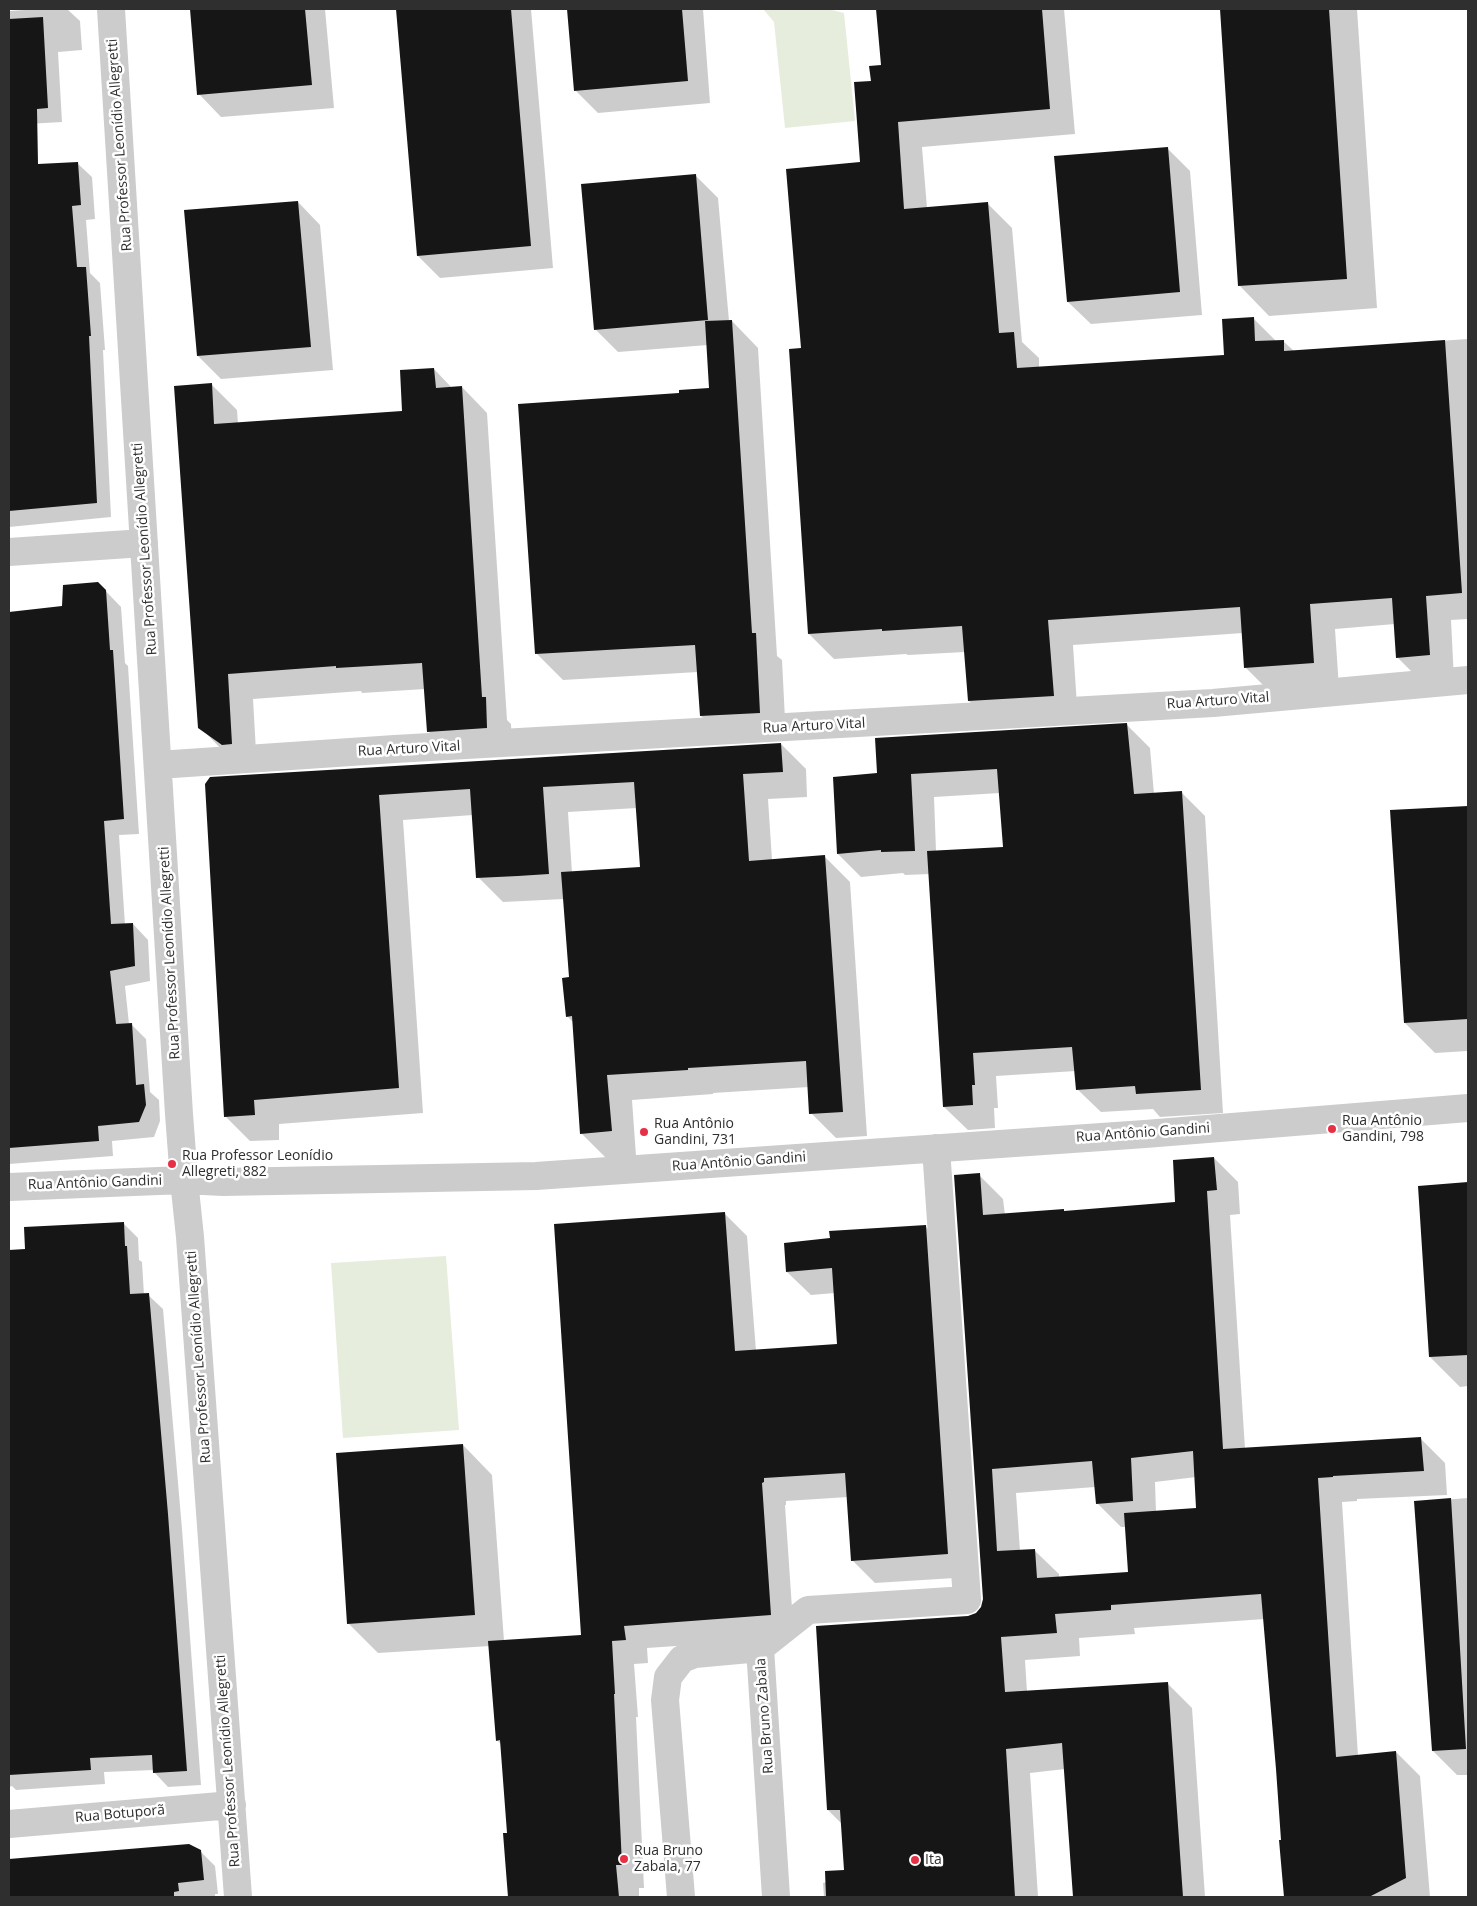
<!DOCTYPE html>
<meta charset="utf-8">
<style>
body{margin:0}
#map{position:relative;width:1477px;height:1906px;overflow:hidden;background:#fff;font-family:"Open Sans",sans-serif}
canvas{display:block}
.frame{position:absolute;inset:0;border:10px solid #2f2f2f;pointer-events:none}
</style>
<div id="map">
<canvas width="1477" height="1906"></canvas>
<div class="frame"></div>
</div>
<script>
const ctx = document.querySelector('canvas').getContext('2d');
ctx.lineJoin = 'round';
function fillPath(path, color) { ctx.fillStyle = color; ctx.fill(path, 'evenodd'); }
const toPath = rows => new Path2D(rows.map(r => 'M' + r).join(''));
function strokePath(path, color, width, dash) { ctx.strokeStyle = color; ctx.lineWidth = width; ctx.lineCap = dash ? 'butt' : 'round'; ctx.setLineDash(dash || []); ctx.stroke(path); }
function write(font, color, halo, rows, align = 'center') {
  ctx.font = font + ' "Open Sans",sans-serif'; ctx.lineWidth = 5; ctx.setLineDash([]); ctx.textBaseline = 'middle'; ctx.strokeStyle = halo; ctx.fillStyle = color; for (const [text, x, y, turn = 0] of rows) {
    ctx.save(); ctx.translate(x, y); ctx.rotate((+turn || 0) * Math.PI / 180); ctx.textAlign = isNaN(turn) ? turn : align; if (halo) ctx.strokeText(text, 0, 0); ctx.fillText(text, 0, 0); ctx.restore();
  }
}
fillPath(toPath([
 [763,9,828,9,844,13,855,121,785,128,774,22],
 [446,1256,459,1430,343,1438,331,1263]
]), '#e6eddd');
fillPath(toPath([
 [40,9,67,9,80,21,82,50,58,52,62,122,9,125,9,11],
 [191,9,325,9,334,108,221,117,199,94],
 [397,9,531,9,553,268,440,278,418,256],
 [568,9,703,9,710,103,598,113,576,91],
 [878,9,1064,9,1075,134,922,147,927,208,987,203,1012,228,1022,342,1039,358,1039,368,1226,356,1253,318,1276,341,1283,341,1294,351,1468,339,1468,619,1451,620,1454,680,1422,682,1397,657,1395,624,1335,629,1339,688,1270,692,1245,667,1243,633,1073,645,1078,721,994,726,969,701,965,652,908,655,906,654,834,659,809,634,803,350,861,163,872,82,882,66],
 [1221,9,1357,9,1377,308,1269,316,1240,286],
 [1167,148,1190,171,1202,315,1091,324,1068,302],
 [77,163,92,177,95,219,86,220,90,273,100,283,105,350,103,350,111,517,9,527,9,168],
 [695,175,718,198,729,321,732,321,758,348,777,656,782,660,786,739,727,742,701,716,698,672,563,680,536,653,680,394,710,389,708,345,618,352,595,329],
 [298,202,320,225,333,370,221,379,198,356],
 [434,369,452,388,462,387,487,413,507,720,511,724,512,753,453,757,428,731,425,689,362,693,361,691,253,699,257,769,225,753,200,727,212,385,237,410,238,424,403,412],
 [98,583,121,607,125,663,128,666,139,834,119,835,125,925,133,924,148,940,150,981,125,986,129,1024,131,1024,146,1039,150,1092,159,1100,160,1121,154,1137,112,1141,113,1156,9,1164,9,613,64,608],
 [1127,725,1150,748,1154,794,1182,793,1205,816,1223,1113,1160,1117,1153,1109,1101,1112,1077,1089,1076,1071,996,1076,998,1108,994,1108,995,1128,968,1130,944,1107,930,874,905,875,903,873,861,877,838,854,878,774],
 [1000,793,1004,848,936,851,934,797],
 [781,744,806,769,807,797,768,799,772,860,825,857,850,882,867,1136,836,1138,811,1113,809,1087,713,1093,713,1094,632,1100,636,1156,606,1158,581,1133,573,1022,567,1016,570,978,564,899,503,902,478,877,473,815,403,820,423,1113,279,1124,279,1140,250,1141,225,1116,206,784],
 [637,808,641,868,572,873,568,812],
 [1468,807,1468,1051,1435,1053,1405,1023,1391,811],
 [1214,1158,1238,1182,1240,1214,1230,1215,1245,1449,1421,1439,1445,1463,1447,1495,1357,1499,1357,1501,1342,1502,1358,1756,1396,1752,1420,1776,1430,1897,1285,1897,1280,1841,1282,1841,1265,1619,1134,1628,1135,1634,1079,1638,1080,1656,1025,1660,1027,1692,1168,1684,1192,1708,1205,1897,1074,1897,1065,1769,1030,1773,1038,1897,824,1897,823,1883,827,1882,845,1871,842,1824,828,1810,968,1617,977,1614,982,1607,984,1599,979,1175,1003,1199,1005,1215,1065,1212,1177,1204],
 [1196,1477,1198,1509,1156,1512,1155,1482],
 [1095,1487,1097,1503,1121,1527,1127,1527,1129,1573,1059,1578,1059,1574,1034,1550,1020,1551,1016,1493],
 [1468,1184,1468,1386,1460,1387,1430,1357,1419,1187],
 [724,1213,747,1236,756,1351,838,1345,835,1293,811,1295,787,1272,925,1226,948,1249,971,1577,875,1583,852,1560,848,1497,786,1501,786,1505,785,1505,794,1638,647,1648,648,1663,634,1664,638,1717,636,1717,644,1888,639,1888,639,1897,509,1897,505,1850,509,1834,502,1745,497,1740,490,1646,378,1653,348,1623,463,1445,492,1475,504,1641,582,1636],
 [123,1223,138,1238,139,1260,142,1262,144,1295,148,1295,163,1309,182,1529,201,1785,168,1787,154,1772,154,1770,104,1772,105,1784,16,1790,12,1786,9,1787,9,1354,22,1413],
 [1468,1498,1468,1775,1457,1775,1433,1751,1416,1502],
 [189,1846,200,1851,215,1866,218,1894,215,1894,215,1897,9,1897,9,1860]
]), '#0003');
fillPath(toPath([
 [190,9,305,9,312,85,197,95],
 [396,9,511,9,531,246,417,256],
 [567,9,682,9,688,81,574,91],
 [876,9,1042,9,1050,109,898,122,904,209,988,202,999,333,1014,332,1017,368,1224,355,1222,319,1254,317,1255,341,1284,340,1284,351,1445,340,1462,593,1426,596,1430,655,1396,658,1392,598,1310,604,1314,663,1244,668,1240,607,1048,620,1054,696,968,701,962,626,882,631,882,629,808,634,789,349,801,348,786,169,860,162,854,82,871,81,869,66,881,65],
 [1220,9,1329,9,1347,279,1238,286],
 [43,17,48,108,37,109,38,164,78,162,81,205,72,206,77,267,86,267,91,336,89,336,97,503,9,511,9,19],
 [1168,147,1180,292,1067,302,1054,156],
 [696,174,708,320,594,330,581,184],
 [298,201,311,347,197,356,184,210],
 [732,320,752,633,756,633,760,713,700,716,695,645,535,654,518,404,679,393,679,390,709,388,705,321],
 [434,368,436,388,462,386,482,697,486,697,487,728,427,732,422,663,336,668,336,666,228,674,232,744,222,745,198,728,174,386,212,383,214,424,402,411,400,370],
 [98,582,106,590,110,650,113,650,124,819,104,821,111,924,133,923,135,966,110,971,116,1024,132,1023,136,1085,144,1084,146,1105,139,1122,98,1126,99,1141,9,1148,9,612,62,606,63,585],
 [1127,723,1134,794,1182,791,1201,1090,1136,1094,1135,1086,1076,1090,1072,1047,973,1053,975,1085,972,1085,973,1105,943,1107,927,851,1003,847,997,769,911,774,915,851,881,852,881,850,837,854,833,777,877,773,875,738],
 [781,743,783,772,743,774,749,861,825,855,843,1112,809,1114,806,1061,688,1068,688,1070,607,1075,612,1131,580,1134,572,1016,566,1017,562,978,569,977,561,872,640,867,634,782,543,787,549,874,518,876,476,878,470,789,379,795,399,1088,254,1100,255,1115,224,1117,205,784,210,777],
 [1468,806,1468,1019,1404,1023,1390,810],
 [1214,1157,1217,1190,1207,1191,1223,1449,1421,1437,1424,1471,1333,1476,1333,1477,1318,1478,1336,1757,1396,1751,1406,1878,1369,1897,1284,1897,1279,1840,1281,1840,1276,1769,1261,1594,1111,1605,1111,1610,1055,1614,1057,1633,1001,1637,1005,1692,1168,1682,1183,1897,1073,1897,1062,1743,1006,1749,1015,1897,826,1897,825,1871,844,1870,840,1810,827,1810,816,1626,968,1616,976,1613,981,1607,983,1599,954,1175,980,1173,983,1215,1064,1209,1064,1211,1175,1202,1173,1160],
 [1193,1451,1196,1508,1124,1513,1128,1572,1037,1578,1035,1549,997,1551,992,1469,1092,1461,1096,1504,1133,1501,1131,1458],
 [1468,1182,1468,1355,1429,1357,1418,1186],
 [725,1212,735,1351,837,1344,832,1268,786,1272,784,1243,830,1238,829,1231,926,1225,948,1554,851,1561,845,1473,764,1478,764,1482,762,1483,771,1615,624,1626,626,1640,612,1641,615,1694,614,1694,622,1865,616,1865,619,1897,508,1897,503,1833,507,1833,500,1740,496,1741,488,1641,581,1635,554,1224],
 [124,1222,125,1246,127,1246,130,1294,149,1293,168,1514,187,1771,153,1773,152,1755,90,1758,91,1770,9,1775,9,1250,25,1249,24,1227],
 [463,1444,475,1615,347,1624,336,1453],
 [1451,1498,1466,1749,1432,1751,1414,1501],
 [189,1844,201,1850,204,1880,178,1883,179,1891,174,1892,174,1897,9,1897,9,1859]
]), '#161616');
strokePath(toPath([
 [111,9,179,1114,184,1180,190,1237,238,1897],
 [9,552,144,543],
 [158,765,395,749,1213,703,1468,680],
 [9,1187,184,1180,223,1182,536,1176,1145,1134,1468,1108],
 [760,1648,808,1610,967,1600,936,1148],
 [9,1824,232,1805],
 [681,1897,665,1700,668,1677,682,1659,695,1654,760,1648,776,1897]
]), '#ccc', 28);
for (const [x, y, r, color] of [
 [1332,1129,5,"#e82f44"],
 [644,1132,5,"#e82f44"],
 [172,1164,5,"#e82f44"],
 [624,1859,5,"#e82f44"],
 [915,1860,5,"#e82f44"]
]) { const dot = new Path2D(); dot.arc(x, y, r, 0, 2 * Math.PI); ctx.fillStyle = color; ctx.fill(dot); strokePath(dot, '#fff', 2); }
write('14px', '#2f2f2f', '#fff', [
 ["Rua Professor Leonídio Allegretti",120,145,-94],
 ["Rua Professor Leonídio Allegretti",145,549,-94],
 ["Rua Arturo Vital",1218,701,-4],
 ["Rua Arturo Vital",814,726,-3],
 ["Rua Arturo Vital",409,749,-3],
 ["Rua Professor Leonídio Allegretti",170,953,-93],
 ["Rua Antônio Gandini",1143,1133,-4],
 ["Rua Antônio Gandini",739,1162,-4],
 ["Rua Antônio Gandini",95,1183,-2],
 ["Rua Professor Leonídio Allegretti",199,1357,-94],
 ["Rua Bruno Zabala",765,1716,-94],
 ["Rua Professor Leonídio Allegretti",228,1761,-94],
 ["Rua Botuporã",120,1814,-5]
]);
write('14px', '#2f2f2f', '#fff', [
 ["Rua Antônio",1342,1121],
 ["Gandini, 798",1342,1137],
 ["Rua Antônio",654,1124],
 ["Gandini, 731",654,1140],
 ["Rua Professor Leonídio",182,1156],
 ["Allegreti, 882",182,1172],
 ["Rua Bruno",634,1851],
 ["Zabala, 77",634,1867],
 ["Ita",925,1860]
], 'left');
</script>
